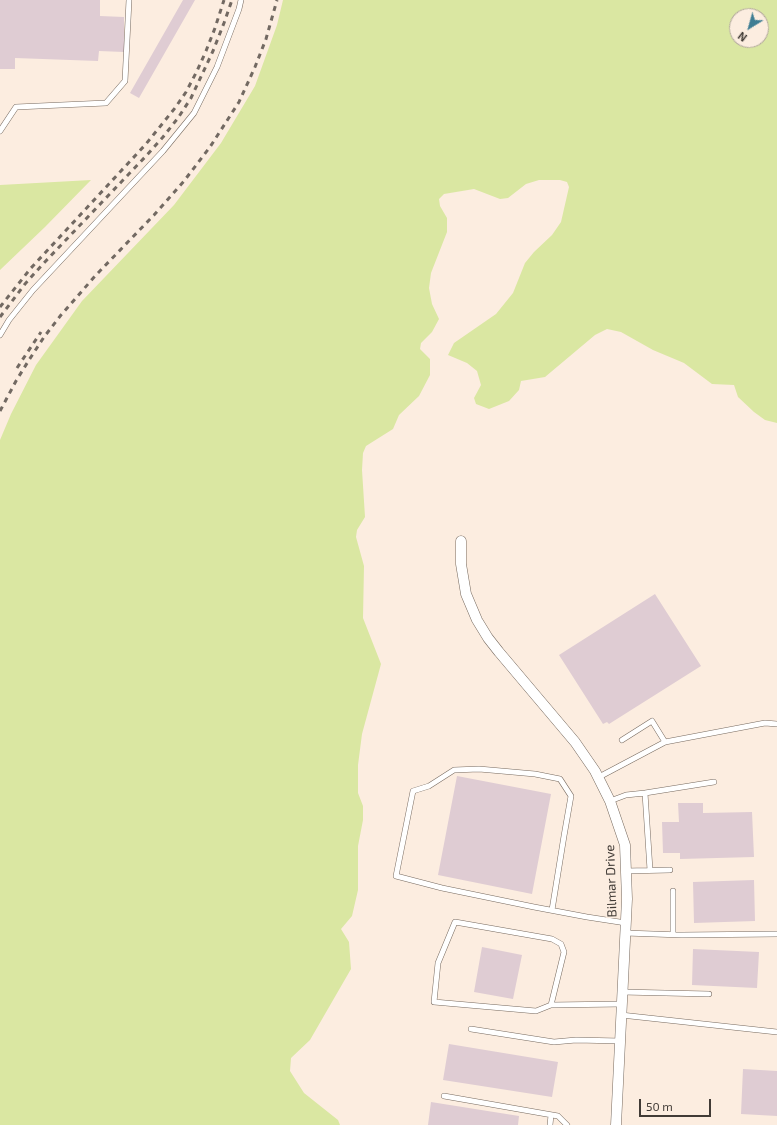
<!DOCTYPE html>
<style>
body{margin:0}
#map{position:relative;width:777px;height:1125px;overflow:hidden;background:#fcede0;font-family:"Exo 2",sans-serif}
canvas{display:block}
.north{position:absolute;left:729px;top:8px;width:40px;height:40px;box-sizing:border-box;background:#fcede0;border:1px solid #b1a69c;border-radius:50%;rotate:217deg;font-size:11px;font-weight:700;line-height:16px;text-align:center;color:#413b36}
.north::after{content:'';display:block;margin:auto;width:14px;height:18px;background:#3f7d93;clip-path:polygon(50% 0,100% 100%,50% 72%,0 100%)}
.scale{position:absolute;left:639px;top:1099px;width:72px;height:18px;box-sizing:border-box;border:2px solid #413b36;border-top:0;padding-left:5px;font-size:12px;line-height:14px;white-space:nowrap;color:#413b36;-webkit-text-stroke:3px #fcede0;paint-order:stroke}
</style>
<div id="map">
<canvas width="777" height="1125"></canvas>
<div class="north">N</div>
<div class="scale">50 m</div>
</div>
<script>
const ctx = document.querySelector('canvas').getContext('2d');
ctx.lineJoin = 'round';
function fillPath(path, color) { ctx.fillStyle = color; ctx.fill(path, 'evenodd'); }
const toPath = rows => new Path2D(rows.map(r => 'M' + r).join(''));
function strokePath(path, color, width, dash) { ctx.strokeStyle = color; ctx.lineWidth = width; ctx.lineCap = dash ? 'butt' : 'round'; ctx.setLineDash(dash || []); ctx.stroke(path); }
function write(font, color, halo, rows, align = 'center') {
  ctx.font = font + ' "Exo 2",sans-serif'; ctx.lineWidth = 3.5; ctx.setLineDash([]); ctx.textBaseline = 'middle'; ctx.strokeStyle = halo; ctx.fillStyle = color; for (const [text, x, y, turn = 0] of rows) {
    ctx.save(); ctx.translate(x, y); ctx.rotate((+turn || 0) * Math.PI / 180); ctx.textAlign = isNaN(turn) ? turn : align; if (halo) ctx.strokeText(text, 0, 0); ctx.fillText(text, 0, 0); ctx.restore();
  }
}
fillPath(toPath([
 [283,0,777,0,777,423,765,420,754,412,738,397,734,385,712,384,684,363,653,350,621,332,607,329,595,335,545,377,521,381,519,390,509,401,489,409,476,404,474,398,481,385,477,371,467,363,448,355,454,343,496,314,513,293,525,263,534,252,552,235,561,222,569,187,567,182,560,180,539,180,526,184,508,198,500,199,474,189,444,194,439,199,440,206,447,218,447,232,431,273,429,288,432,304,439,319,432,332,421,343,420,349,430,359,430,375,419,396,399,415,393,429,366,446,363,453,362,470,365,517,357,530,356,537,364,566,363,618,381,664,362,734,358,765,358,793,363,806,363,820,358,846,358,890,352,916,341,929,349,942,351,969,310,1040,291,1058,290,1071,304,1093,338,1120,340,1125,0,1125,0,440,11,414,36,365,82,301,174,205,221,143,255,86,277,25],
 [737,16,761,16,761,40,737,40],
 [91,180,45,227,0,270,0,185]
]), '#dae7a2');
fillPath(toPath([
 [0,0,100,0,100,16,124,17,124,52,99,51,98,61,15,58,15,69,0,69],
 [183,0,195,0,139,98,130,93],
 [655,594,701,666,609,724,607,722,603,724,559,655],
 [457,776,551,794,532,894,438,875],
 [678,803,703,803,703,813,752,812,754,857,680,859,680,853,663,853,662,822,679,822],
 [754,880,755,921,694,923,693,882],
 [482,947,522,955,513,999,474,992],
 [693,949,759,952,757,988,692,985],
 [449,1044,558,1062,552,1097,443,1080],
 [743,1069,777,1071,777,1116,741,1114],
 [431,1102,519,1116,518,1125,428,1125]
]), '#dfccd3');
const service = toPath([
 [0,131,16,107,106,103,125,81,129,0],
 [0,335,9,320,33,290,163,151,194,113,217,67,239,9,241,0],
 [622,740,652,721,665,742],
 [599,777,665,742,765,723,777,724],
 [645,793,650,870],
 [610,801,626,795,645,793,714,782],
 [626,871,670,870],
 [673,891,673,934],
 [552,910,564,836,571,796,560,779,535,774,479,769,454,770,429,786,413,791,396,876,442,888,534,907,587,917,626,923],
 [625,933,682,935,777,934],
 [622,992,709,994],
 [551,1005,564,952,561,944,552,939,455,922,438,963,434,1002,536,1011,551,1005,622,1004],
 [621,1015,777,1032],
 [471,1029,554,1042,576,1040,620,1041],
 [444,1096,558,1116,567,1125],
 [550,1125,551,1115]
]);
const minor = toPath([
 [461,541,461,564,466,594,477,620,488,638,499,652,575,742,595,771,610,801,625,845,627,899,616,1125]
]);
strokePath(service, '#776a5f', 6);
strokePath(minor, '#776a5f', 11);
strokePath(service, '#fff', 5);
strokePath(minor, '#fff', 10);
strokePath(toPath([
 [0,307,31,268,146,144,175,108,186,92,197,71,206,51,215,28,224,0],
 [0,317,25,284,42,265,146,156,163,137,178,118,191,98,213,51,224,23,232,0],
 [17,368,41,332],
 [0,411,16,381,29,360,44,337,61,315,96,275,154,215,184,181,210,147,239,102,255,67,266,39,277,0]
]), '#726962', 3, [5, 5]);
write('13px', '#413b36', '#fcede0', [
 ["Bilmar Drive",611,881,-92]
]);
</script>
